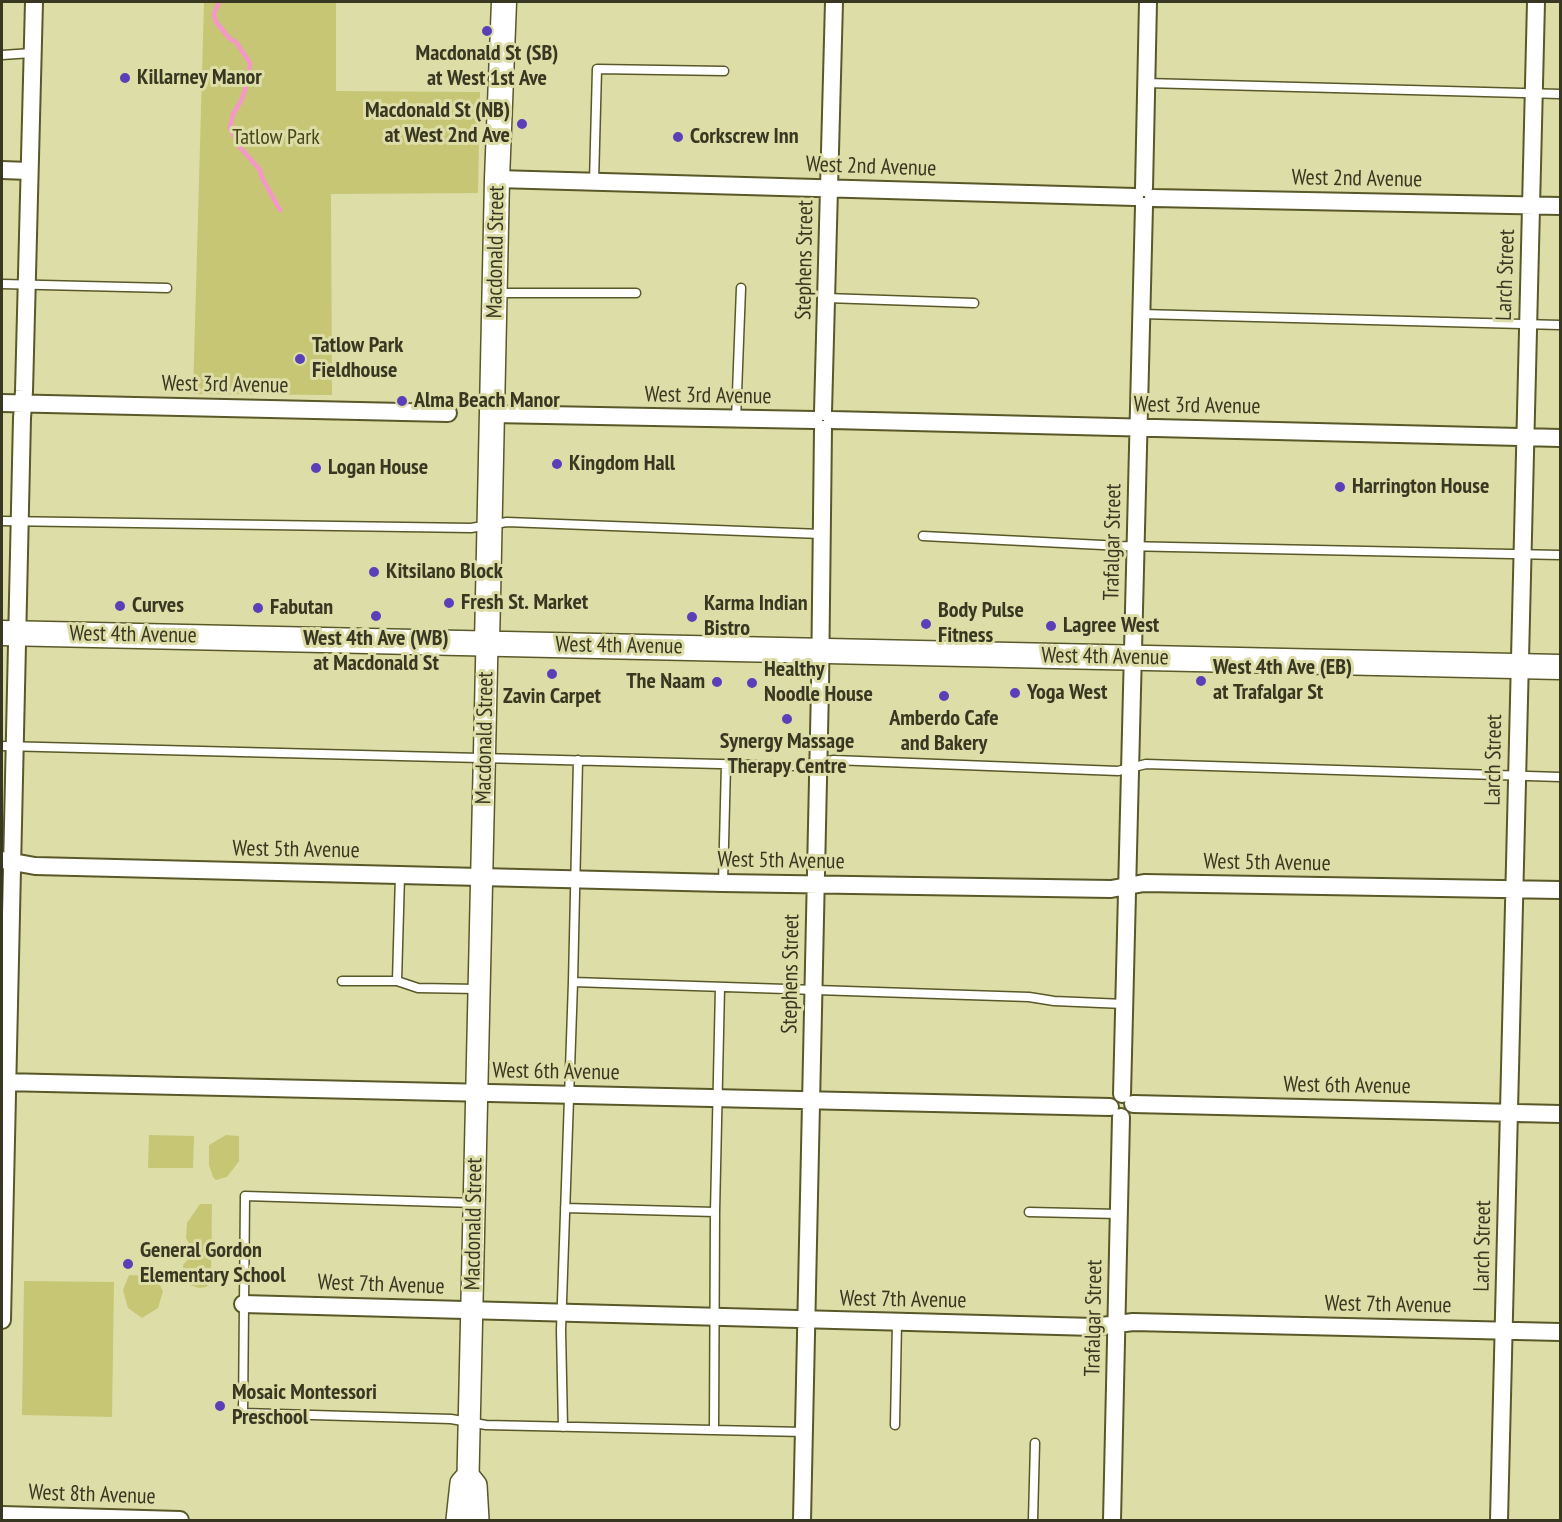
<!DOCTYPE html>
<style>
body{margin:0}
#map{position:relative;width:1562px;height:1522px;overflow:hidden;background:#dddda8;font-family:"PT Sans Narrow",sans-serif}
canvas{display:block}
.frame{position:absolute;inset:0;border:3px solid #383822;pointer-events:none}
</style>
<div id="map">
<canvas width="1562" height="1522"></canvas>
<div class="frame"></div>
</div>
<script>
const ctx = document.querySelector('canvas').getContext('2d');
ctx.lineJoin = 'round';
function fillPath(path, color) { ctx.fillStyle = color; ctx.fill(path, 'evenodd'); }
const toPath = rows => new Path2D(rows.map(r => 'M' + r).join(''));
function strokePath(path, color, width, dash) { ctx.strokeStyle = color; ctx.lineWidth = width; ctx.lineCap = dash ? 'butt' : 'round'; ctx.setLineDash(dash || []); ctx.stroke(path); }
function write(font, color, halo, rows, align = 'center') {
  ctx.font = font + ' "PT Sans Narrow",sans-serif'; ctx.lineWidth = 6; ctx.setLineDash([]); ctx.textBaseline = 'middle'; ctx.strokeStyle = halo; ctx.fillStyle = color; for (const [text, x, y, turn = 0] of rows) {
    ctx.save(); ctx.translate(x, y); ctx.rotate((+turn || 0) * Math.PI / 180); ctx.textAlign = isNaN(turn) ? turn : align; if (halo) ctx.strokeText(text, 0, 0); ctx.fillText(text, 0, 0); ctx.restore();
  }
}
fillPath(toPath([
 [204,2,336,2,336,91,480,92,478,193,331,194,332,395,193,394],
 [149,1135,194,1136,193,1168,148,1168],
 [226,1135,239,1136,239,1161,227,1177,216,1180,213,1177,209,1165,209,1145],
 [200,1204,212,1204,211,1282,206,1287,199,1288,190,1285,183,1276,183,1265,191,1256,192,1249,186,1238,187,1223],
 [129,1275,155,1276,163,1291,158,1308,142,1318,128,1308,123,1290],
 [24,1281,114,1282,112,1417,22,1415]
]), '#c7c675');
strokePath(toPath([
 [219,2,214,14,216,22,230,39,236,42,250,63,248,82,241,101,233,114,230,128,239,146,260,170,262,178,280,210]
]), '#f598c9', 4.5);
const service = toPath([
 [2,55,32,53],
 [1146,83,1560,94],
 [594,182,597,69,724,71],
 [2,284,167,288],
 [496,293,636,293],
 [826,298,974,303],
 [1141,314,1560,325],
 [736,419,741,288],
 [2,521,471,528,507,522,821,534],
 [923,536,1122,546,1560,555],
 [2,746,799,766,834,760,1118,771,1146,764,1560,777],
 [723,883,726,764],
 [342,981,397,981,418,988,478,989],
 [397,981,400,875],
 [573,982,1029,997,1054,1001,1124,1004],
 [474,1203,245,1196,243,1413,451,1419,486,1425,804,1432],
 [565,1208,715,1212],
 [1029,1212,1119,1214],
 [895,1425,897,1322],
 [563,1427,561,1330,573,982,578,760],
 [714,1430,715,1212,720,987],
 [1033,1520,1035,1443]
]);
const minor = toPath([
 [2,170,29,171],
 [497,179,1135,197],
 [1144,188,1148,2],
 [1153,198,1560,206],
 [2,403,448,413],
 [823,412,834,2],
 [492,414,814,420],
 [832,420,1560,438],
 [2,860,35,866,723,883,1111,889,1144,883,1560,890],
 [2,1082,1110,1107],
 [1122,1094,1144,206],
 [1133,1104,1560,1114],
 [243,1304,1094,1327,1133,1322,1560,1332],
 [2,1320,22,418,24,391,34,2],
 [2,1515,180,1520],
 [802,1520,820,687,823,429],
 [1112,1520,1121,1117],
 [1499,1520,1536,2]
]);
const tertiary = toPath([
 [457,1520,461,1483,468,1475],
 [478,1520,476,1485,468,1475,487,643]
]);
const secondary = toPath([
 [2,633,1560,667],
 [487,643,497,179,504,2]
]);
strokePath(service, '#595828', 11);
strokePath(minor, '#595828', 20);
strokePath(tertiary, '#595828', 24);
strokePath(secondary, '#595828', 27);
strokePath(service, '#fff', 8);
strokePath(minor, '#fff', 16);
strokePath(tertiary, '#fff', 21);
strokePath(secondary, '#fff', 24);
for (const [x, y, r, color] of [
 [487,31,6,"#5a40b8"],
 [125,78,6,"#5a40b8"],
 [522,124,6,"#5a40b8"],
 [678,137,6,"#5a40b8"],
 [300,359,6,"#5a40b8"],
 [402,401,6,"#5a40b8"],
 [557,464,6,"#5a40b8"],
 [316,468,6,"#5a40b8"],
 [1340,487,6,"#5a40b8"],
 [374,572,6,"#5a40b8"],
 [449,603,6,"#5a40b8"],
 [120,606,6,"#5a40b8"],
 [258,608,6,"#5a40b8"],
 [376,616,6,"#5a40b8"],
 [692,617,6,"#5a40b8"],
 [926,624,6,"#5a40b8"],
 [1051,626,6,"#5a40b8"],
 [552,674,6,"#5a40b8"],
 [1201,681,6,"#5a40b8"],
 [717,682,6,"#5a40b8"],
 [752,683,6,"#5a40b8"],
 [1015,693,6,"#5a40b8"],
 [944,696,6,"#5a40b8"],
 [787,719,6,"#5a40b8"],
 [128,1264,6,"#5a40b8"],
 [220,1406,6,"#5a40b8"]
]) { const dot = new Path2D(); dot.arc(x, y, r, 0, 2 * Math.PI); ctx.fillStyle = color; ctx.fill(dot); strokePath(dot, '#dddda8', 2); }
write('bold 22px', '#383822', '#dddda8', [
 ["Macdonald St (SB)",487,54,"center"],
 ["at West 1st Ave",487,79,"center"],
 ["Killarney Manor",137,78],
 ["Macdonald St (NB)",510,111,"right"],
 ["at West 2nd Ave",510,136,"right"],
 ["Corkscrew Inn",690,137],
 ["Tatlow Park",312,346],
 ["Fieldhouse",312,371],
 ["Alma Beach Manor",414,401],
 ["Kingdom Hall",569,464],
 ["Logan House",328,468],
 ["Harrington House",1352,487],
 ["Kitsilano Block",386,572],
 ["Fresh St. Market",461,603],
 ["Karma Indian",704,604],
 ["Bistro",704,629],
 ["Curves",132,606],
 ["Fabutan",270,608],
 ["Body Pulse",938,611],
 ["Fitness",938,636],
 ["Lagree West",1063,626],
 ["West 4th Ave (WB)",376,639,"center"],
 ["at Macdonald St",376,664,"center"],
 ["West 4th Ave (EB)",1213,668],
 ["at Trafalgar St",1213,693],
 ["Healthy",764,670],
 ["Noodle House",764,695],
 ["The Naam",705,682,"right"],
 ["Yoga West",1027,693],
 ["Zavin Carpet",552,697,"center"],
 ["Amberdo Cafe",944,719,"center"],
 ["and Bakery",944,744,"center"],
 ["Synergy Massage",787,742,"center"],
 ["Therapy Centre",787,767,"center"],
 ["General Gordon",140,1251],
 ["Elementary School",140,1276],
 ["Mosaic Montessori",232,1393],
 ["Preschool",232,1418]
], 'left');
write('22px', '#48471c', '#dddda8', [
 ["Tatlow Park",276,138]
]);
write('22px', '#383822', '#dddda8', [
 ["West 2nd Avenue",871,167,2],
 ["West 2nd Avenue",1357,179,1],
 ["Macdonald Street",496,252,-89],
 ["Stephens Street",805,260,-89],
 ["Larch Street",1506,275,-88],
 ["West 3rd Avenue",225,385,1],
 ["West 3rd Avenue",708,396,1],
 ["West 3rd Avenue",1197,406,1],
 ["Trafalgar Street",1113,542,-89],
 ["West 4th Avenue",133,635,1],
 ["West 4th Avenue",619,646,1],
 ["West 4th Avenue",1105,657,1],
 ["Macdonald Street",485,738,-89],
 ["Larch Street",1494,760,-89],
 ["West 5th Avenue",296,850,1],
 ["West 5th Avenue",781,861,1],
 ["West 5th Avenue",1267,863,1],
 ["Stephens Street",791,974,-89],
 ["West 6th Avenue",556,1072,1],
 ["West 6th Avenue",1347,1086,1],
 ["Macdonald Street",474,1224,-89],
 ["Larch Street",1483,1246,-89],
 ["West 7th Avenue",381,1285,2],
 ["West 7th Avenue",903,1300,1],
 ["West 7th Avenue",1388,1305,1],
 ["Trafalgar Street",1094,1318,-89],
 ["West 8th Avenue",92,1495,2]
]);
</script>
